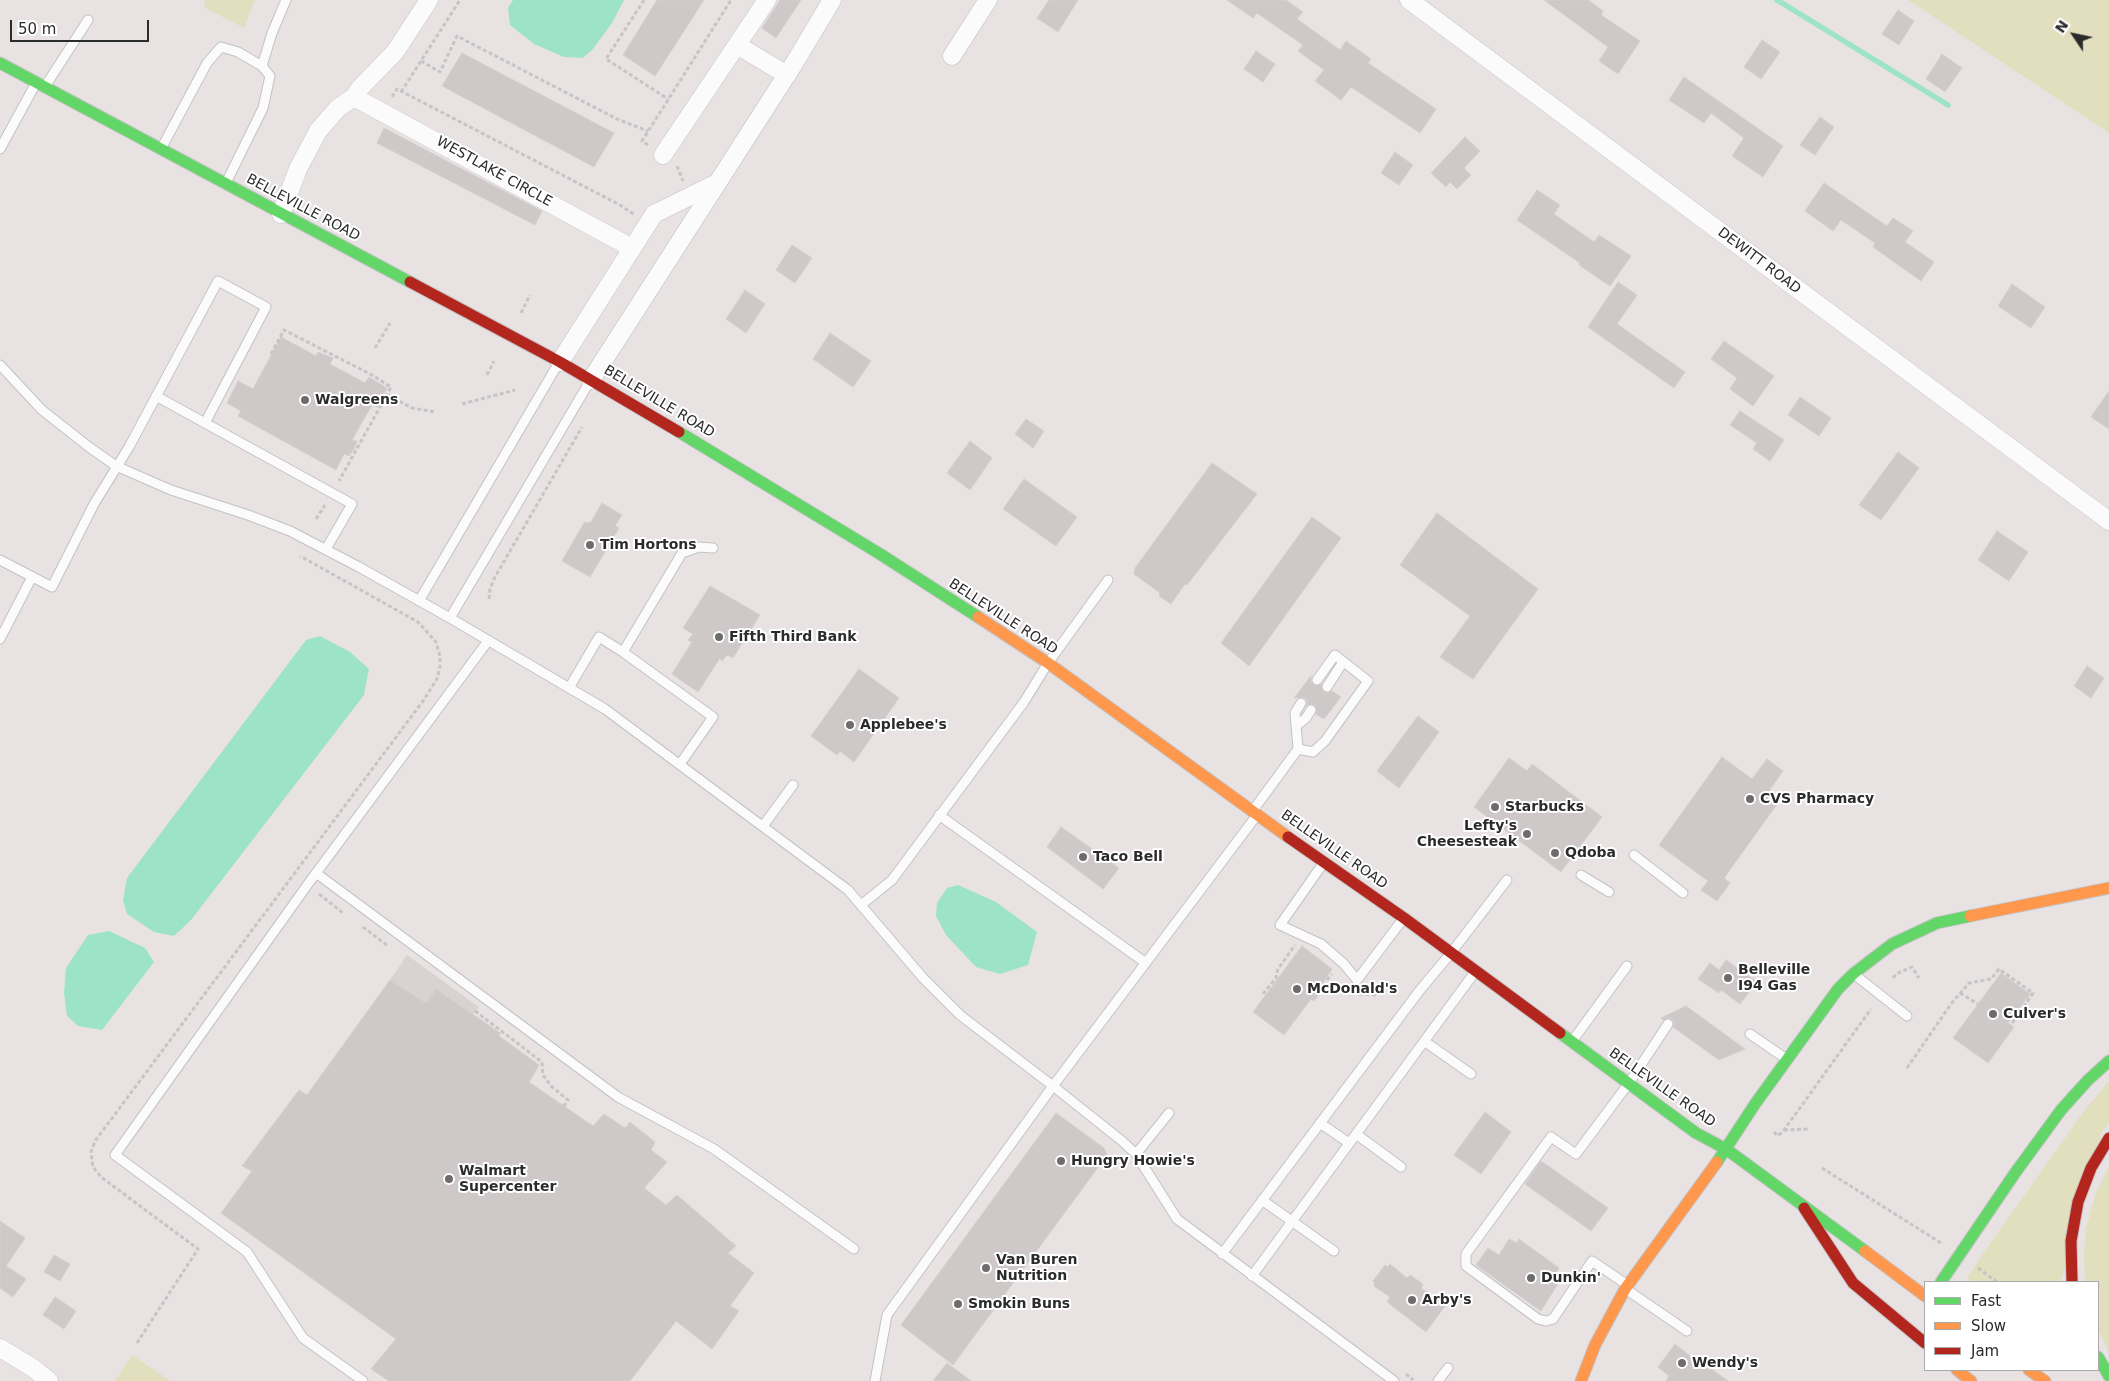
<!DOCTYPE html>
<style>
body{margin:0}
#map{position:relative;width:2109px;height:1381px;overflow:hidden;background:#e9e2e3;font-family:"DejaVu Sans",sans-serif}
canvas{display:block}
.legend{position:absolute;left:1924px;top:1281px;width:175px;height:90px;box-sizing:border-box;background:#fff;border:1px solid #aaa;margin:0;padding:6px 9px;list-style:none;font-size:15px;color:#2b2b2b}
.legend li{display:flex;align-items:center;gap:10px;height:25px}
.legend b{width:25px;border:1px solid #aaa}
.north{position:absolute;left:2049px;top:10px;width:50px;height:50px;-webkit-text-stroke:4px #fff;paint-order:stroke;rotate:304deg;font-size:14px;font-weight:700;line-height:20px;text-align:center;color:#2b2b2b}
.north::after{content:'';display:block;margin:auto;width:18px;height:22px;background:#2b2b2b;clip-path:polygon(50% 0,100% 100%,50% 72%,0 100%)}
.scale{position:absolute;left:10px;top:20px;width:139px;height:22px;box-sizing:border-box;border:2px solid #2b2b2b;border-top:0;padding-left:6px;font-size:15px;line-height:18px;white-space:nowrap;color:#2b2b2b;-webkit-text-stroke:4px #fff;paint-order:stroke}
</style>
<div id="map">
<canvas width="2109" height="1381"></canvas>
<ul class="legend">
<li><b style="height:6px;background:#63d668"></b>Fast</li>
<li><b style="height:6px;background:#ff974d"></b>Slow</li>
<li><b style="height:6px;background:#b3261e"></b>Jam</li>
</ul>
<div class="north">N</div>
<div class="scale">50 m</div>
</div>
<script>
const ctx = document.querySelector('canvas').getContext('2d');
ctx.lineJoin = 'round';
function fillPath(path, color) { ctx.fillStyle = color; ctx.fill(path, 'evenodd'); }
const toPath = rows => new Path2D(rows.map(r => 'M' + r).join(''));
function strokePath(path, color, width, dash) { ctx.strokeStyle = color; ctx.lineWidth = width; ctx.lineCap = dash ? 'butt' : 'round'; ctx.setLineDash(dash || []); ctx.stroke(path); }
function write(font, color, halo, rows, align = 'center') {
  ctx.font = font + ' "DejaVu Sans",sans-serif'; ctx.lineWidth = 4; ctx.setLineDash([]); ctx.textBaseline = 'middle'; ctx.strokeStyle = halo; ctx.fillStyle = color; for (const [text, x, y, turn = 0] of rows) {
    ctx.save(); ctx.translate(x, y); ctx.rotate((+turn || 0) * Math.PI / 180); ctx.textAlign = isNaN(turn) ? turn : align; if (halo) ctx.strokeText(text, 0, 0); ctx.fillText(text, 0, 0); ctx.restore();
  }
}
fillPath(toPath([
 [204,0,255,0,244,28,205,8],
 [1908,0,2109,0,2109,133],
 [2109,1081,2109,1123,2101,1134,2061,1282,1973,1282,1967,1278,1984,1252,2084,1111],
 [2109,1166,2109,1353,2098,1329,2098,1282,2085,1282,2084,1253,2086,1230,2090,1213,2096,1193],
 [132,1355,171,1381,115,1381]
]), '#e2dfbf');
fillPath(toPath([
 [407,955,479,1007,473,1014,436,989,426,1003,390,980]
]), '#d9d2d3');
fillPath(toPath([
 [513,0,624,0,612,23,593,49,583,58,564,57,534,44,510,25,508,8],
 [320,636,350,652,369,669,364,695,191,920,174,936,154,932,127,914,123,900,127,878,306,640],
 [958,885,996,902,1037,932,1028,965,1000,974,976,967,946,935,936,916,937,903,947,888],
 [109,931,145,948,154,962,102,1030,78,1026,67,1016,64,993,66,968,88,935]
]), '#9de3c8');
strokePath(toPath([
 [1777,0,1948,105]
]), '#9de3c8', 5.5);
const building = toPath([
 [657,0,704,0,655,76,623,55,657,0],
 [780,0,801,0,776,38,762,28,780,0],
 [1049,0,1078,0,1058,32,1037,18,1049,0],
 [1227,0,1286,0,1303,12,1297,19,1340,50,1346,41,1371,59,1368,63,1436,109,1420,133,1351,87,1341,100,1315,81,1324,70,1298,51,1303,45,1257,13,1253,18,1227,0],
 [1544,0,1588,0,1603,11,1601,15,1640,41,1618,74,1599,61,1608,47,1544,0],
 [1898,10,1914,21,1899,45,1882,34,1898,10],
 [1762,40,1780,52,1761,79,1744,67,1762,40],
 [1256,51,1275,64,1263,82,1244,69,1256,51],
 [462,53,614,133,594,167,442,86,462,53],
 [1942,54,1962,68,1945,92,1926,79,1942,54],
 [1684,77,1783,146,1763,177,1732,156,1744,138,1711,113,1704,123,1669,100,1684,77],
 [1820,117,1834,127,1815,155,1800,145,1820,117],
 [384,128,542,211,535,225,377,143,384,128],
 [1465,137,1480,151,1464,168,1471,175,1457,189,1450,182,1446,187,1431,173,1465,137],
 [1395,152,1413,165,1399,185,1381,173,1395,152],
 [1824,183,1887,226,1893,218,1913,231,1905,242,1934,262,1921,281,1873,247,1875,243,1841,220,1833,231,1805,211,1824,183],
 [1537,190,1560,205,1554,214,1594,242,1599,235,1631,256,1610,286,1579,265,1580,263,1517,220,1537,190],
 [792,245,812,258,795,283,776,270,792,245],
 [1618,282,1637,295,1617,324,1685,372,1674,388,1588,327,1618,282],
 [2012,284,2045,307,2031,328,1998,306,2012,284],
 [745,290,765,304,746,333,726,319,745,290],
 [830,333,871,361,853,387,813,359,830,333],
 [281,337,316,356,318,352,333,358,330,364,365,383,369,377,387,388,377,407,372,405,352,440,357,441,354,449,349,456,344,454,336,470,238,416,241,411,227,403,238,381,253,389,281,337],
 [1724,341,1774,376,1753,406,1730,389,1737,378,1711,359,1724,341],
 [2109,391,2109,429,2091,417,2109,391],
 [1800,397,1831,418,1819,436,1788,415,1800,397],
 [1740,411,1784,440,1770,461,1753,449,1757,443,1730,425,1740,411],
 [1026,419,1044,431,1033,448,1015,434,1026,419],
 [970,441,992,458,970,490,947,473,970,441],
 [1898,452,1919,468,1881,520,1859,505,1898,452],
 [1212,463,1257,494,1187,585,1185,584,1171,604,1159,596,1160,593,1134,574,1135,568,1212,463],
 [1024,479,1077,517,1056,546,1003,509,1024,479],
 [602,503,622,515,615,526,619,528,590,577,562,561,584,523,591,522,602,503],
 [1437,513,1538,589,1473,679,1440,657,1470,616,1400,565,1437,513],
 [1312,517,1341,538,1249,666,1221,643,1312,517],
 [1997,531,2028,552,2009,581,1978,560,1997,531],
 [710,586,760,615,733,658,727,655,722,661,720,658,698,692,672,674,692,642,688,640,693,634,683,628,710,586],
 [2087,666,2104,678,2091,698,2074,686,2087,666],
 [859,669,899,698,854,762,840,751,837,755,811,736,859,669],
 [1311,676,1311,682,1314,685,1321,684,1323,692,1327,693,1332,691,1341,697,1324,719,1316,714,1317,710,1315,705,1311,704,1307,706,1307,700,1304,697,1294,698,1311,676],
 [1418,716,1439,732,1399,788,1377,771,1418,716],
 [1722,757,1752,779,1767,759,1783,771,1769,791,1780,800,1724,878,1730,883,1717,901,1701,890,1708,881,1659,845,1722,757],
 [1509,758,1527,771,1532,764,1602,817,1561,872,1474,807,1509,758],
 [1061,827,1119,868,1103,889,1047,847,1061,827],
 [1302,946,1332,969,1323,983,1326,985,1314,1001,1311,999,1284,1035,1253,1012,1302,946],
 [1726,960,1757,982,1740,1004,1721,990,1719,993,1698,979,1710,963,1719,970,1726,960],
 [2001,973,2030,994,2008,1023,2014,1027,1988,1063,1953,1038,2001,973],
 [390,980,426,1003,436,989,500,1033,499,1036,539,1065,529,1082,593,1126,604,1114,625,1128,630,1122,655,1142,651,1150,667,1162,644,1188,666,1205,677,1195,736,1246,728,1253,754,1273,730,1306,739,1311,712,1349,676,1321,630,1381,389,1381,371,1369,396,1339,221,1213,252,1171,242,1166,299,1090,307,1095,390,980],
 [1686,1006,1745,1049,1719,1060,1673,1027,1674,1024,1672,1019,1668,1018,1663,1020,1661,1018,1686,1006],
 [1485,1112,1511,1132,1481,1174,1454,1155,1485,1112],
 [1056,1113,1104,1148,1107,1155,953,1365,901,1325,1056,1113],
 [1541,1161,1608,1208,1591,1231,1525,1184,1541,1161],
 [0,1221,25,1238,6,1266,26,1279,13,1297,0,1288,0,1221],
 [1509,1239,1517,1243,1519,1239,1559,1268,1556,1273,1562,1277,1541,1311,1476,1265,1488,1248,1499,1255,1509,1239],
 [54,1255,70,1264,60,1281,44,1272,54,1255],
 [1390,1264,1407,1278,1410,1275,1423,1284,1421,1288,1445,1306,1426,1332,1387,1302,1390,1297,1374,1286,1375,1284,1373,1281,1385,1265,1388,1267,1390,1264],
 [55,1297,76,1311,64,1329,43,1315,55,1297],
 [1675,1344,1694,1359,1695,1357,1728,1381,1666,1381,1669,1376,1658,1367,1675,1344],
 [947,1363,971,1381,933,1381,947,1363]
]);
fillPath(building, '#cec8c9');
strokePath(building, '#d4cecf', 1);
const lane = toPath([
 [262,66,272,33,286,0],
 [46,85,88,20],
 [162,147,207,63,221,47,238,52,262,66,270,76,263,108,226,183],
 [0,149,36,83],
 [0,365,42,410,89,447,116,466,171,490,248,515,290,531,359,567,450,618,605,709,848,890,923,978,960,1015,1053,1086,1122,1141,1136,1154,1177,1219,1394,1381],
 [156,396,352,504,326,549],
 [0,560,52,587,94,504,129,447,218,281,266,307,205,423],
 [419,601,558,364],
 [450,618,590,381],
 [0,639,32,577],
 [623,652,682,553,699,547,713,548],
 [1327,687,1343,662],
 [569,688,599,637,623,652,713,717,680,764],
 [1301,703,1295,713,1298,749,1313,752,1325,741,1368,681,1335,655,1317,680],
 [1296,726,1306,718,1311,710],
 [1254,809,1298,749],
 [939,815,1146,963],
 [763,826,793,785],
 [1634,855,1683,893],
 [1322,865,1280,925,1321,944,1344,964,1357,980,1403,919],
 [316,873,618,1097,714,1149,854,1249],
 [1581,875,1609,892],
 [861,905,892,880,1024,702,1048,663,1108,580],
 [1855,975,1907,1016],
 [1750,1034,1785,1058],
 [1573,1040,1627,966],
 [1424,1041,1471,1074],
 [1320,1123,1349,1143],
 [1356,1134,1401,1167],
 [1136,1154,1169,1113],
 [1262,1200,1334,1251],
 [1222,1254,1420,990,1451,953,1507,880],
 [1252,1276,1475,972],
 [1626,1284,1592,1261,1553,1319,1546,1321,1538,1319,1466,1266,1466,1254,1551,1137,1576,1154,1629,1083,1668,1024],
 [1627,1290,1687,1331],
 [363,1381,303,1338,247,1252,115,1155,308,884,488,641],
 [875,1381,887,1315,1053,1086,1257,815],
 [1438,1381,1448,1368]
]);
const street = toPath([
 [1409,0,2109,521],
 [737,45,787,75],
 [952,56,988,0],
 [354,97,632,248],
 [663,155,767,0],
 [281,214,298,169,318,131,338,108,354,97,360,88,395,52,429,0],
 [560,362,654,214,715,184],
 [591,380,795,62,832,0],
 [0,1348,33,1368,49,1381]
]);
const fast = toPath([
 [0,63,410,282],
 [679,432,880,554,978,617],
 [1560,1033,1696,1133,1726,1149,1865,1251],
 [1717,1162,1755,1104,1838,989,1853,974,1892,944,1937,923,1970,916],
 [1941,1282,2015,1173,2061,1110,2088,1080,2109,1061],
 [2098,1357,2109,1376]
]);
const slow = toPath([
 [978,617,1048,663,1288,837],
 [1970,916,2109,888],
 [1865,1251,1925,1296],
 [1957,1370,1971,1381],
 [2029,1370,2045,1381],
 [1581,1381,1595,1345,1625,1289,1717,1162]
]);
const jam = toPath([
 [410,282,560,362,679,432],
 [1288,837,1404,918,1560,1033],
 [1804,1208,1853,1283,1925,1343],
 [2072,1282,2071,1241,2078,1202,2091,1168,2109,1138]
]);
strokePath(lane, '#c3c2c3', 11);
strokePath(street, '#c3c2c3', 19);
strokePath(fast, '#c3c2c3', 13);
strokePath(slow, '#c3c2c3', 13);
strokePath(jam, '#c3c2c3', 13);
strokePath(toPath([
 [644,0,606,59,668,99],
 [421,61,440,72,457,36,617,119,648,131],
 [401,92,460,0],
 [392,97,397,89,620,205,635,215],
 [648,145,642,141,731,0],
 [677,166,683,181],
 [521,313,530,295],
 [375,348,390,323],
 [271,354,284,330,372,375,391,387,339,481],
 [487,375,494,361],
 [388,395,412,408,436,412],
 [462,404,515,390],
 [316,519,325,505],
 [489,599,490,589,495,577,582,427],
 [319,894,343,913],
 [363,927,388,946],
 [1893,978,1896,974,1912,967,1919,978],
 [1327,980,1332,974],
 [1960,993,1978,1004],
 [1263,994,1276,978,1278,969,1295,945],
 [1359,994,1377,995],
 [475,1011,542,1062,543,1075,551,1086,568,1100,564,1106],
 [1907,1068,1951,1004,1969,983,1991,979,1999,969,2033,993,2011,1025],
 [1784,1130,1810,1129],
 [1774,1132,1778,1136,1784,1130,1871,1009],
 [1822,1168,1941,1243],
 [1978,1268,1997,1282],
 [137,1343,198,1249,101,1177,93,1167,91,1152,95,1141,423,701,437,679,440,667,440,656,436,642,418,622,300,556],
 [1406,1374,1413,1380]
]), '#c6c5c5', 3, [4, 2.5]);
strokePath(lane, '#fcfbfb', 9);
strokePath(street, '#fcfbfb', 18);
strokePath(fast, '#63d668', 11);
strokePath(slow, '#ff974d', 11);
strokePath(jam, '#b3261e', 11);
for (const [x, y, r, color] of [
 [305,400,5,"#6e6b6b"],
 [590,545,5,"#6e6b6b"],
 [719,637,5,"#6e6b6b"],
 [850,725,5,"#6e6b6b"],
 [1750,799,5,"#6e6b6b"],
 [1495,807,5,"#6e6b6b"],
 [1527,834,5,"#6e6b6b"],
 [1555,853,5,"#6e6b6b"],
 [1083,857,5,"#6e6b6b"],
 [1728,978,5,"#6e6b6b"],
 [1297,989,5,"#6e6b6b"],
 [1993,1014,5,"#6e6b6b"],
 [1061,1161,5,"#6e6b6b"],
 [449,1179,5,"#6e6b6b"],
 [986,1268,5,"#6e6b6b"],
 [1531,1278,5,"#6e6b6b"],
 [1412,1300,5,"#6e6b6b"],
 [958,1304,5,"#6e6b6b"],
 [1682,1363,5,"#6e6b6b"]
]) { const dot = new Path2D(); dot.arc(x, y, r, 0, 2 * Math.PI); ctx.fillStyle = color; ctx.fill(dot); strokePath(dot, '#fff', 2); }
write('14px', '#2b2b2b', '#fff', [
 ["WESTLAKE CIRCLE",494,172,29],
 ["BELLEVILLE ROAD",303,208,28],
 ["DEWITT ROAD",1759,261,37],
 ["BELLEVILLE ROAD",659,402,31],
 ["BELLEVILLE ROAD",1003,617,33],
 ["BELLEVILLE ROAD",1334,850,35],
 ["BELLEVILLE ROAD",1662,1088,35]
]);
write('bold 14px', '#2b2b2b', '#fff', [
 ["Walgreens",315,400],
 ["Tim Hortons",600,545],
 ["Fifth Third Bank",729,637],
 ["Applebee's",860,725],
 ["CVS Pharmacy",1760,799],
 ["Starbucks",1505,807],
 ["Lefty's",1517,826,"right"],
 ["Cheesesteak",1517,842,"right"],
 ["Qdoba",1565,853],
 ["Taco Bell",1093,857],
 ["Belleville",1738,970],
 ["I94 Gas",1738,986],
 ["McDonald's",1307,989],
 ["Culver's",2003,1014],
 ["Hungry Howie's",1071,1161],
 ["Walmart",459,1171],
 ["Supercenter",459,1187],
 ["Van Buren",996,1260],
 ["Nutrition",996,1276],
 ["Dunkin'",1541,1278],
 ["Arby's",1422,1300],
 ["Smokin Buns",968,1304],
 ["Wendy's",1692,1363]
], 'left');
</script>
